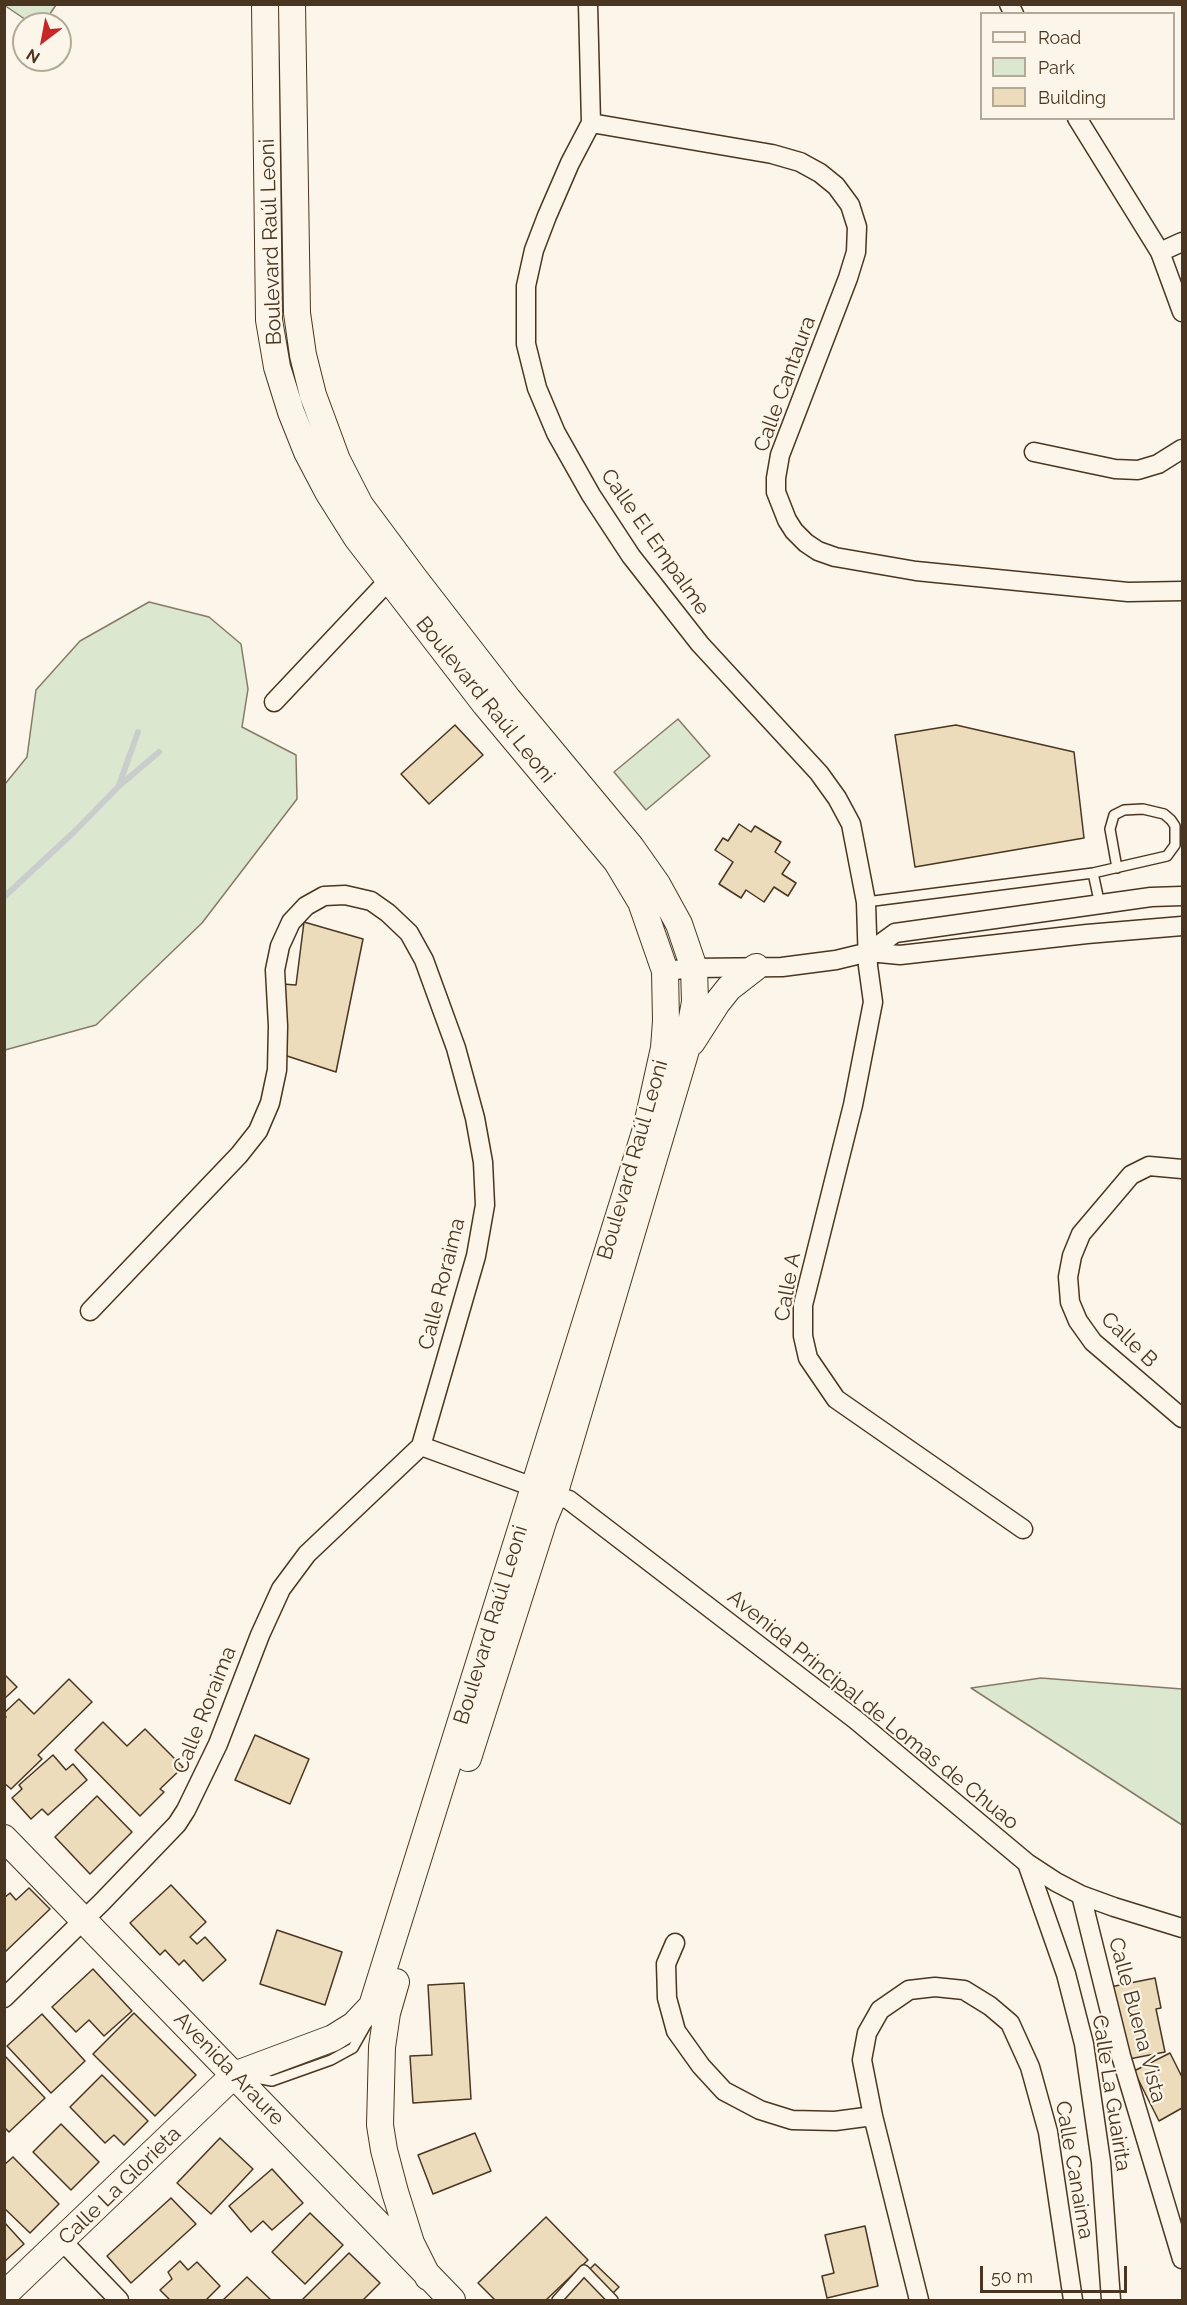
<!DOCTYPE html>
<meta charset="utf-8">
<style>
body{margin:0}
#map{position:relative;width:1187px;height:2305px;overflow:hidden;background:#fbf6e9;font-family:Raleway,sans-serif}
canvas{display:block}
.frame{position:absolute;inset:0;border:6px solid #4a3520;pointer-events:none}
.legend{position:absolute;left:980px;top:12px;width:195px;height:108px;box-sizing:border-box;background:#fbf6e9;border:2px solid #b4a999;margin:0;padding:8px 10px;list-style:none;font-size:18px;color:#4a3520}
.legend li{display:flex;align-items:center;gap:12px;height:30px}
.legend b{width:30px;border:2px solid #b4a999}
.north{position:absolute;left:12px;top:12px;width:60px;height:60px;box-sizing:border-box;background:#fbf6e9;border:2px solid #b4a999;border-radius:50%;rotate:212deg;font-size:16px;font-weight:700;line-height:24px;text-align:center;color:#4a3520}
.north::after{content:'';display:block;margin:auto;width:21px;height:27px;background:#c62828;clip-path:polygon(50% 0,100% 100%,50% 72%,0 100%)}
.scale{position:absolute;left:980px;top:2266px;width:147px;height:27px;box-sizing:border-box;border:3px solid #4a3520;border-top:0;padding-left:8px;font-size:18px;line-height:21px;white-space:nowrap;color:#4a3520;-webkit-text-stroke:4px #fbf6e9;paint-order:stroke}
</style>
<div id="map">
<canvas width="1187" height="2305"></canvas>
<div class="frame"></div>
<ul class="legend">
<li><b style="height:8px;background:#fbf6e9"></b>Road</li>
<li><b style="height:16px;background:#dce7d0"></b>Park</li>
<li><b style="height:16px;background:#ecdcbc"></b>Building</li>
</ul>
<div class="north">N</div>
<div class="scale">50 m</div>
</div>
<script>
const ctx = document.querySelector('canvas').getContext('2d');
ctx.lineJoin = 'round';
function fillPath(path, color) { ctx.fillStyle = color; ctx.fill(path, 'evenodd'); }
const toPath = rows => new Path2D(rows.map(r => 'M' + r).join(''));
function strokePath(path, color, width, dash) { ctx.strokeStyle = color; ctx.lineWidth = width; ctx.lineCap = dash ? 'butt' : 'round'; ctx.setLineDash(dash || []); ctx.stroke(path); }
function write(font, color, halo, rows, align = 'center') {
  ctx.font = font + ' Raleway,sans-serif'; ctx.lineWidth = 4.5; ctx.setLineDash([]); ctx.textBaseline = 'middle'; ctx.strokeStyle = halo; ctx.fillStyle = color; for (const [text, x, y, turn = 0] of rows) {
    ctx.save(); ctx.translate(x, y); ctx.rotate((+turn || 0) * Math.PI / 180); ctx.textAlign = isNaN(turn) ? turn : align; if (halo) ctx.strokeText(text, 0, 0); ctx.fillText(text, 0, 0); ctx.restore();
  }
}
const green = toPath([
 [4,5,5,4,56,5,43,24,32,24,4,5],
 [149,602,209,617,241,644,248,689,242,727,296,755,297,799,202,923,96,1025,5,1050,5,784,27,757,36,690,80,641,149,602],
 [678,719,710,756,646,810,614,772,678,719],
 [1041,1678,1182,1689,1182,1825,971,1688,1041,1678]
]);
fillPath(green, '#dce7d0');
strokePath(green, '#887966', 1.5);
strokePath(toPath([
 [119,785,138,732],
 [4,897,74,832,119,786,159,752]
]), '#c9cecd', 6);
const building = toPath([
 [455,725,483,755,429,804,401,774,455,725],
 [956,725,1074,752,1084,838,915,867,895,735,956,725],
 [739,824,751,832,755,826,781,842,775,852,790,862,782,874,796,883,788,896,774,887,764,902,746,890,741,898,719,884,733,862,715,850,723,838,728,841,739,824],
 [304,922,363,939,336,1072,284,1055,282,984,296,985,304,922],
 [4,1674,17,1687,4,1699,4,1674],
 [69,1679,92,1702,38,1755,42,1759,11,1789,4,1783,4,1719,6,1717,4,1713,19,1699,34,1714,69,1679],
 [103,1722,127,1746,145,1729,183,1767,160,1789,164,1792,140,1816,75,1750,103,1722],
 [255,1735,309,1759,290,1804,235,1780,255,1735],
 [53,1755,66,1770,73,1764,87,1780,48,1815,42,1809,31,1819,12,1798,22,1789,19,1785,53,1755],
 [97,1796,132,1832,90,1874,55,1837,97,1796],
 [171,1885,206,1922,190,1937,197,1944,205,1937,226,1960,203,1981,184,1960,179,1965,165,1950,160,1955,130,1923,171,1885],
 [29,1888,50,1909,4,1953,4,1898,10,1893,16,1900,29,1888],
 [277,1930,342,1952,325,2005,260,1984,277,1930],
 [93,1969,132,2011,104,2036,89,2020,76,2032,52,2007,93,1969],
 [1155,1978,1161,2008,1156,2009,1165,2052,1124,2060,1110,1987,1155,1978],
 [464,1983,471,2099,413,2103,410,2056,432,2055,428,1985,464,1983],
 [134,2013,196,2075,155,2116,93,2054,134,2013],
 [42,2014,85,2061,51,2093,7,2046,42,2014],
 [1170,2053,1182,2077,1182,2108,1159,2121,1134,2071,1170,2053],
 [4,2055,45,2098,9,2132,4,2127,4,2055],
 [102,2075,148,2121,124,2145,114,2135,105,2143,70,2107,102,2075],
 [61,2124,99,2162,71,2190,33,2152,61,2124],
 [475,2133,491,2171,433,2194,418,2155,475,2133],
 [220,2138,253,2169,211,2214,177,2183,220,2138],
 [13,2157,59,2204,30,2233,4,2208,4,2165,13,2157],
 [272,2169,303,2203,272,2230,263,2221,251,2232,229,2206,272,2169],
 [171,2198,196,2224,131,2283,107,2256,171,2198],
 [310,2213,343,2245,305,2284,272,2252,310,2213],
 [546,2217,588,2260,546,2300,495,2300,478,2283,546,2217],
 [4,2222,24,2244,4,2262,4,2222],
 [865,2226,878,2286,827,2298,822,2276,834,2273,825,2235,865,2226],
 [349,2253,380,2283,363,2300,302,2300,349,2253],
 [180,2261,188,2270,197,2262,220,2286,206,2300,170,2300,160,2290,172,2279,168,2272,180,2261],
 [595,2264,619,2287,606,2300,558,2300,595,2264],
 [247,2277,271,2300,223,2300,247,2277]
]);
fillPath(building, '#ecdcbc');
strokePath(building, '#4a3520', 1.5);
const lane = toPath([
 [1093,873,1100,905],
 [866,902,1093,873,1167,856,1175,845,1175,826,1171,820,1164,814,1143,809,1124,810,1114,815,1110,829,1117,868],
 [250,2077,272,2081,331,2060,353,2048,366,2025],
 [557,2300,584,2270,613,2300]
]);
const street = toPath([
 [588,4,591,123,570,163,547,216,534,250,526,286,526,344,537,388,556,433,591,495,631,556,700,644,819,773,837,798,851,824,866,902,868,966,873,1002,853,1105,803,1305,803,1336,808,1358,836,1399,1023,1529],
 [1009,4,1014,14],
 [1077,118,1160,252,1182,242],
 [591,123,772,154,800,162,820,173,836,186,850,205,857,227,856,252,848,278,780,455,776,478,776,492,787,520,794,531,806,543,818,551,835,557,916,571,1128,592,1182,591],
 [1160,252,1182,312],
 [1034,452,1115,469,1138,470,1158,464,1182,449],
 [274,702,388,581],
 [869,952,895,933,1151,897,1182,896],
 [665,971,694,968,782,967,836,960,869,952,900,955,1087,934,1182,926],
 [1182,1169,1149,1166,1131,1175,1081,1234,1072,1256,1068,1277,1070,1302,1078,1321,1093,1342,1182,1418],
 [421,1446,569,1500,856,1720,1027,1863,1056,1882,1081,1895,1114,1907,1182,1928],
 [1027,1863,1066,1974,1084,2044,1101,2162,1111,2300],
 [1081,1895,1121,2056,1182,2259],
 [675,1943,666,1964,667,1998,676,2031,701,2066,724,2091,760,2110,792,2120,835,2121,873,2116],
 [4,1998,102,1902,177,1824,186,1810,218,1744,260,1635,281,1589,307,1554,421,1446,476,1256,485,1205,483,1162,475,1118,456,1048,424,960,409,933,388,913,371,901,345,895,324,896,306,906,291,922,280,946,275,970,278,1026,277,1070,270,1103,258,1131,239,1155,90,1311],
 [63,2242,119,2300],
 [919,2300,873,2116,862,2060,867,2033,880,2010,909,1990,935,1987,964,1990,990,2006,1010,2023,1030,2067,1048,2132,1073,2300]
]);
const secondary = toPath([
 [292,4,297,313,303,355,313,395,337,460,360,505,415,579,508,699,631,847,657,884,679,924,694,968,695,1002,686,1050,554,1495,544,1519,468,1758],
 [692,1042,717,1003,729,988,756,967],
 [4,1838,452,2300],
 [396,1982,387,2013,382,2047,380,2125,384,2150,395,2192,411,2243,428,2277],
 [4,2295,234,2075,333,2038,354,2025,372,2006,646,1129,664,1048,666,1021,665,971,641,902,617,862,485,704,357,538,328,492,307,452,291,412,277,367,269,320,265,4]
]);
strokePath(lane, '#4a3520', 12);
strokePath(street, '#4a3520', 21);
strokePath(secondary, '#4a3520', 28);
strokePath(lane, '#fbf6e9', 9);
strokePath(street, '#fbf6e9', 18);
strokePath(secondary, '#fbf6e9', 26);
write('21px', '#4a3520', '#fbf6e9', [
 ["Boulevard Raúl Leoni",271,242,-92],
 ["Calle Cantaura",785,384,-70],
 ["Calle El Empalme",655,542,55],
 ["Boulevard Raúl Leoni",485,700,51],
 ["Boulevard Raúl Leoni",633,1160,-74],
 ["Calle Roraima",442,1284,-76],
 ["Calle A",788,1287,-80],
 ["Calle B",1129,1340,44],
 ["Boulevard Raúl Leoni",491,1625,-73],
 ["Calle Roraima",205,1710,-68],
 ["Avenida Principal de Lomas de Chuao",873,1710,39],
 ["Calle Buena Vista",1137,2020,75],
 ["Avenida Araure",229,2069,46],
 ["Calle La Guairita",1111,2093,81],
 ["Calle Canaima",1074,2170,80],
 ["Calle La Glorieta",120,2186,-44]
]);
</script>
